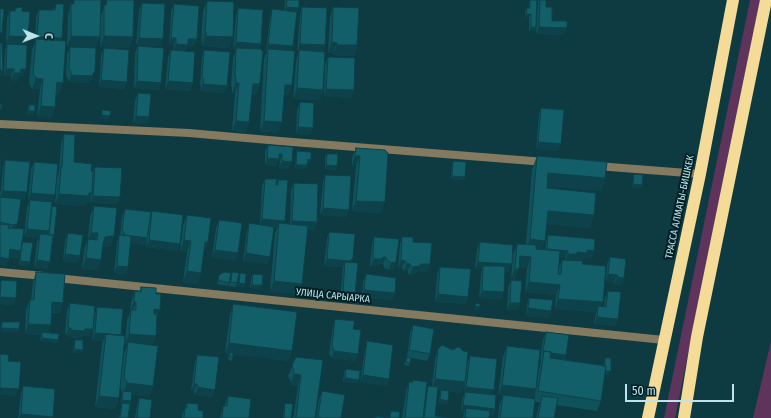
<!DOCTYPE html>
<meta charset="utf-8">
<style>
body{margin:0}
#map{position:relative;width:771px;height:418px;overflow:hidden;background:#0e3a41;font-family:"Fira Sans Condensed",sans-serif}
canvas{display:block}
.north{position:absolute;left:16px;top:16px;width:40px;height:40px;-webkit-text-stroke:3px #002025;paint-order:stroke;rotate:91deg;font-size:11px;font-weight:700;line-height:16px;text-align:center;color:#bfe4eb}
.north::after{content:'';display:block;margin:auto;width:14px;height:18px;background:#bfe4eb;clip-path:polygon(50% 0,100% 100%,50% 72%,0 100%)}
.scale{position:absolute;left:625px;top:384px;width:109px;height:18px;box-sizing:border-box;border:2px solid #bfe4eb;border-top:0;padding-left:5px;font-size:12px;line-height:14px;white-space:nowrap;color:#bfe4eb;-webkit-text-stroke:3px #002025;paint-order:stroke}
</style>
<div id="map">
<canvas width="771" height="418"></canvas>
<div class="north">С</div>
<div class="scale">50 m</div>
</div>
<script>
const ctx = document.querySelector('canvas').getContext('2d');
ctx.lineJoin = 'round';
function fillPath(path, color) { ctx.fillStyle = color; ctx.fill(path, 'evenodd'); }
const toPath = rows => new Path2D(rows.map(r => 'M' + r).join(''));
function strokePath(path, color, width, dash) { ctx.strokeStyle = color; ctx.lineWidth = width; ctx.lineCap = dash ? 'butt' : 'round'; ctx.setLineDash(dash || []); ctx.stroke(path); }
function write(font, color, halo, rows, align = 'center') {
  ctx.font = font + ' "Fira Sans Condensed",sans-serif'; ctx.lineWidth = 4; ctx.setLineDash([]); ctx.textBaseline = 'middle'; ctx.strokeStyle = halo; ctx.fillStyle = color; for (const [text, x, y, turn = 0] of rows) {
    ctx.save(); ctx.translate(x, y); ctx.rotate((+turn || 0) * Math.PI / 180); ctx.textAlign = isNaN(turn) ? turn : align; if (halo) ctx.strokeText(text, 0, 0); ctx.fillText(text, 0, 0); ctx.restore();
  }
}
fillPath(toPath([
 [750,0,760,0,675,418,664,418],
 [771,341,771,418,753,418]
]), '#5f345c');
strokePath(toPath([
 [0,124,189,133,280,141,545,162],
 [597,166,700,174],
 [0,272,44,276],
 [56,278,664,340]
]), '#847a5f', 8);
strokePath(toPath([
 [648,418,700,174,733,0],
 [684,418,697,337,766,0]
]), '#f4db98', 12);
fillPath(toPath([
 [74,0,96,47,67,46,68,15,71,4,73,4],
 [107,0,134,0,133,37,129,48,100,47,101,15],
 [285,0,299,0,299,8,296,15,293,46,291,51,288,95,284,95,278,133,260,131,264,59,267,51,266,51,270,16,272,9,284,10],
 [530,0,537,0,536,27,535,31,529,31,529,17,525,17,525,11,527,8,529,8,529,3],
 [538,0,546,0,546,7,552,21,564,35,536,34],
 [207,1,233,37,229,48,202,46,202,43,201,43,203,11],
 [142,3,161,46,136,45,139,10],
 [56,4,62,38,61,41,63,83,59,93,56,93,55,107,51,118,37,116,40,89,32,89,29,83,32,49,35,43,36,17,39,10,53,10],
 [174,4,197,39,194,46,187,46,185,51,193,83,190,91,165,89,168,57,171,50,173,50,174,45,169,45,171,11],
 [302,7,325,45,323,52,320,100,293,99,296,61,299,51,297,51,300,14],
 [333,7,357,45,354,56,333,55,333,53,328,53,330,17],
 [238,8,259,49,260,82,257,93,255,95,252,94,249,122,246,132,232,131,235,93,232,93,232,87,231,86,233,58,236,50,233,49,236,15],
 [10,11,15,11,28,37,26,44,6,43,7,18],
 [7,44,23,76,19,76,18,81,11,80,11,76,4,76,5,51],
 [138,46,161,83,159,90,134,88,135,53],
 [70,47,92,78,90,83,68,82,68,78,66,76,67,54],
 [104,48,127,82,124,89,99,87,101,56],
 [204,50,225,93,201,91,201,87,200,84,202,57],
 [328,57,351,98,324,96,325,64],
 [138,93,149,117,147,124,133,123,135,100],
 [300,102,310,135,296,134,297,110],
 [29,105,33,115,27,115,28,109],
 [541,108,558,151,536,149,539,115],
 [64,134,74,162,91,171,93,171,95,167,118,204,90,203,91,195,88,203,86,203,85,206,55,204,57,177,59,172,61,144],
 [268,145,293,147,289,169,279,168,280,161,278,161,276,166,265,165,265,152],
 [356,148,381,213,352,211,356,166,352,166,352,158],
 [297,151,311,160,309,163,307,163,306,169,295,168,296,155],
 [327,154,336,170,325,169,325,157],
 [537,156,605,178,601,191,547,186,547,188,594,215,589,228,547,224,542,249,545,250,546,242,548,235,592,258,585,257,584,260,575,259,575,261,582,264,603,302,601,307,604,307,605,298,608,291,618,319,615,326,594,324,596,312,555,309,556,295,525,292,527,268,519,267,515,280,511,279,513,254,517,244,526,244,532,169],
 [559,257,565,258,565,260,562,260,558,270],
 [5,160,27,192,24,200,21,199,16,228,22,244,30,262,29,266,19,265,20,252,18,258,9,257,6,266,0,265,0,197,3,167],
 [453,161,465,177,464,180,451,179,452,165],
 [34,162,53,202,28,200,31,169],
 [634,174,642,185,641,188,632,188,633,178],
 [325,175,349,210,346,217,320,215,323,182],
 [265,179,276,185,278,180,285,221,284,223,290,224,291,190,294,183,317,222,314,230,307,229,302,284,298,294,270,291,275,233,277,228,274,227,270,257,268,264,243,261,247,231,249,223,260,225,262,186],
 [30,200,51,209,52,206,54,235,52,239,47,269,34,267,37,241,39,238,24,236,27,207],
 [94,206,114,236,110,247,102,247,101,260,97,270,82,269,84,249,88,239,90,216],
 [125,209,150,217,152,211,177,251,146,247,147,238,145,245,131,243,128,267,126,274,114,273,117,242,120,235,122,216],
 [187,215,204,253,204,252,201,273,197,284,183,282,187,252,180,251,183,225],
 [219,220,238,253,235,260,212,257,216,228],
 [329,232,352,262,355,293,352,300,340,299,343,267,324,266,327,239],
 [68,233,80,256,77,263,63,261,65,240],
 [374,237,399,239,394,269,389,270,384,268,383,264,380,264,378,266,371,266,370,265,372,244],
 [402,237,413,242,430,264,427,272,418,271,417,273,410,275,408,273,408,271,404,271,402,268,398,268,400,244],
 [480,242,509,272,505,271,502,299,479,298,481,273,482,269,475,269,477,249],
 [610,257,622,285,614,284,614,282,606,281,607,264],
 [440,267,468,297,466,304,435,302,437,274],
 [36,272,60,313,52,313,48,333,58,340,57,343,40,341,41,335,25,334,26,310,30,300,31,300,33,282],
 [232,272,237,283,236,287,229,286,231,276],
 [240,273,244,287,238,287,239,277],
 [253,274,261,289,250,288,251,278],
 [366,274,395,293,392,300,362,297,363,282],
 [219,275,229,283,228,286,217,284],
 [1,280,16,298,13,305,0,304,0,284],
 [511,280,520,303,518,310,507,310,508,287],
 [141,287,156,294,157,316,156,336,152,345,153,386,149,397,132,394,128,418,119,418,122,404,121,404,122,393,120,387,124,353,127,345,125,344,127,320,130,312,131,302,135,291,139,292],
 [529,298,551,311,549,318,526,316,527,305],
 [70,303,90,336,83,336,81,338,69,337,69,336,66,335,65,333,67,310],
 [233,304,292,351,288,361,233,354,232,361,228,360,229,354,225,353,230,315],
 [97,307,121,336,119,398,115,409,95,407,102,344,103,341,92,340,95,314],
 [335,319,353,329,358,354,355,361,332,358,329,354,333,326],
 [413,325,430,354,427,361,411,358,409,366,404,365,407,357,410,332],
 [546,332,565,360,602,366,604,364,605,358,609,375,605,375,601,401,597,411,556,405,554,418,536,418,540,402,535,402,533,418,498,418,499,406,503,395,498,395,503,356,507,346,536,389,532,399,534,399,541,359,540,359,543,339],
 [75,340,83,350,82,353,73,353,74,344],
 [367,341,389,379,386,386,360,382,365,349],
 [438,349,467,363,470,356,492,395,495,409,492,416,489,415,489,418,463,418,464,413,461,412,462,399,464,395,465,383,461,393,449,391,447,404,438,403,441,391,438,390,435,416,447,418,423,418,426,393,428,386,432,386,435,359],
 [197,355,213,397,195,395,194,391,191,391,195,362],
 [296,357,315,418,293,418,298,386,290,385,291,382,288,376],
 [346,369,359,380,357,383,343,382,344,373],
 [413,380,423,418,402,418,406,392,409,382,413,382],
 [23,386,52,418,18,418,21,393],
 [322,391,341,418,316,418,319,399],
 [228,396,249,418,220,418,221,413,223,406,225,406,225,404],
 [139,398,150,418,135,418,137,406],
 [187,403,203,418,182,418,182,415],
 [285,403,291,418,283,418,284,407]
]), '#0f525b');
fillPath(toPath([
 [286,7,299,8,296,15,284,14],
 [526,14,531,14,529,17,525,17],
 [531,27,536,27,535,31,529,31],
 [539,27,567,28,564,35,536,34],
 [205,32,206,32,202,43,201,43],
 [9,36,28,37,26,44,6,43],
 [71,36,100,37,96,47,67,46],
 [104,36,133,37,129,48,100,47],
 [206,36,233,37,229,48,202,46],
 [37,37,62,38,60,45,36,40],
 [139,38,163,39,161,46,136,45],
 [171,38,176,38,174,45,169,45],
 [188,39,197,39,194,46,187,46,185,52,173,51,176,44],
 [236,42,261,44,258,51,236,48,236,50,233,49],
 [332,42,337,43,333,53,328,53],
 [268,44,293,46,290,53,268,49,267,51,266,51],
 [300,44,325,45,323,52,297,51],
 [337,45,357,45,354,56,333,55],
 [6,69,14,69,11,76,4,76],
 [21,69,26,69,23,76,19,76,18,81,11,80,14,73],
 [0,70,3,70,0,78],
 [95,71,90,83,68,82,71,75],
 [36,78,43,79,40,89,32,89],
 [101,80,127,82,124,89,99,87],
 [137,81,161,83,159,90,134,88],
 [168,81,193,83,190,91,165,89],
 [57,82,63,83,59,93,53,93],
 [260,82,257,93,255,95,249,94,253,84],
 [236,83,239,83,235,93,232,93],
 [203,84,227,86,225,93,201,91],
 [285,85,292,85,288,95,281,95],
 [297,88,323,90,320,100,293,99],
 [326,89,354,90,351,98,324,96],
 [41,106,55,107,51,118,37,116],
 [29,111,35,111,33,115,27,115],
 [102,115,110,116,109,119,100,119],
 [136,116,149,117,147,124,133,123],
 [236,121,249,122,246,132,232,131],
 [264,121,282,122,278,133,260,131],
 [298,127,313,128,310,135,296,134],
 [538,142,561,144,558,151,536,149],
 [279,154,282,154,280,161,278,161,276,166,265,165,267,158],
 [355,156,360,156,356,166,352,166],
 [308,159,311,160,309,163,306,163],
 [282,161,292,162,289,169,279,168],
 [296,165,307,165,306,169,295,168],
 [326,165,337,166,336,170,325,169],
 [548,173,605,178,601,191,544,186],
 [452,176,465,177,464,180,451,179],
 [633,184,642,185,641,188,632,188],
 [3,191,27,192,24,200,0,198],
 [31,193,55,195,53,202,28,200],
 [92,193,88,203,86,203,85,206,55,204,59,194],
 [93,196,120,197,118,204,90,203],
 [356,201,385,202,381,213,352,211],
 [323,208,349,210,346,217,320,215],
 [548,211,594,215,589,228,543,224],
 [262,219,285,221,283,228,279,223,277,228,260,226],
 [18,221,16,228,10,232,13,225],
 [292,221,317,222,314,230,290,229],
 [27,229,49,231,46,238,40,234,39,238,24,236],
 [91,233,98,233,94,244,87,243],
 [125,235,147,238,145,245,122,242],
 [114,236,110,247,102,247,105,237],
 [530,239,545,241,541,254,525,252],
 [149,240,180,244,177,251,146,247],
 [184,240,191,241,187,252,180,251],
 [205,242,208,242,204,253,201,252],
 [10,249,21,251,18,258,7,257],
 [547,249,568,251,565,258,544,256],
 [215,250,238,253,235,260,212,257],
 [587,250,594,251,592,258,585,257,584,260,575,259,574,262,565,261,568,254],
 [246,253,270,257,268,264,243,261],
 [65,254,80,256,77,263,63,261],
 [520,256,531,257,527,268,516,267],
 [0,257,9,259,6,266,0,265],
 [383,257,386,257,383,264,380,264,378,266,371,266,374,259],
 [86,258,101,260,97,270,82,269],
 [353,258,351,265,345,262,343,267,324,266,327,259],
 [37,260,50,262,47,269,34,267],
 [401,260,405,261,402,268,398,268],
 [20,261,30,262,29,266,19,265],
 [396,262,394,269,389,270,391,263],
 [478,262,512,264,509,272,483,269,483,266,482,269,475,269],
 [407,263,410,264,408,271,404,271],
 [421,264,430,264,427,272,418,271,417,273,410,275,413,267],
 [117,266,128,267,126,274,114,273],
 [515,269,519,269,515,280,511,279],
 [187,271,201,273,197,284,183,282],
 [608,274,617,275,614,282,606,281],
 [617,277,624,278,622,285,614,284],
 [274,281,302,284,298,294,270,291],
 [529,282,560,285,556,295,525,292],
 [239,283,245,284,244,287,238,287],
 [252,285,262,285,261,289,250,288],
 [364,290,395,293,392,300,362,297],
 [482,291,504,292,502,299,479,298],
 [343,292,355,293,352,300,340,299],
 [438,294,468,297,466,304,435,302],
 [0,297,16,298,13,305,0,304],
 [558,299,603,302,599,313,598,306,596,312,555,309],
 [52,302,63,303,60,313,49,312],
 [134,302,136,302,132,312,131,310,130,312],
 [510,303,520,303,518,310,507,310],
 [475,306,480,307,479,311,474,310],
 [528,308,551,311,549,318,526,316],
 [154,309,160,310,156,320,151,320],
 [597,317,618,319,615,326,594,324],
 [28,324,51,325,47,336,42,332,41,335,25,334],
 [1,328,19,329,18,332,0,332],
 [69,328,71,328,69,336,66,335],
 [85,329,93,329,90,336,83,336,81,338,69,337,71,330],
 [95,333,121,335,118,342,106,334,103,341,92,340],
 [129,334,156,336,152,346,128,342,127,345,125,344],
 [42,338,58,340,57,343,40,341],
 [229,343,292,351,288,361,225,353],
 [74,349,83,350,82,353,73,353],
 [334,351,358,354,355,361,332,358],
 [544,352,566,355,564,362,543,360],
 [602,371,611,371,609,375,601,375],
 [294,374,301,375,298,386,290,385],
 [363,375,389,379,386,386,360,382],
 [345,378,359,380,357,383,343,382],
 [435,379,465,382,461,393,432,390],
 [127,383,153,386,149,397,123,393],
 [194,384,197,384,194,391,191,391],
 [502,385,536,389,532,399,498,395],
 [198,387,215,390,213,397,195,395],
 [466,387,494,390,491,397,465,392,464,395],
 [0,388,19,389,16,396,0,395],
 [99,396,119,398,115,409,95,407],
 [440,399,448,401,447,404,438,403],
 [122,400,131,401,129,405,121,404],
 [463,405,495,409,492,416,465,413,466,408,464,413,461,412],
 [21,414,53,417,52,418,19,418]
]), '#0d424a');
const building = toPath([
 [74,0,101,0,100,37,71,36,71,4,74,4,74,0],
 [107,0,134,0,133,37,104,36,104,5,106,5,107,0],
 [287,0,299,0,299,8,286,7,287,0],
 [530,0,537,0,536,27,531,27,531,14,526,14,527,8,530,8,530,0],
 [540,0,546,0,546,7,552,7,552,21,567,21,567,28,539,27,540,0],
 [207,1,234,2,233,37,206,36,206,32,205,32,207,1],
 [142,3,165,4,163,39,139,38,142,3],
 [56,4,64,4,62,38,37,37,39,10,55,10,56,4],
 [174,4,199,6,197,39,188,39,188,45,176,44,176,38,171,38,174,4],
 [22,7,22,11,30,12,28,37,9,36,10,11,15,11,16,8,22,7],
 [302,7,327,8,325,45,300,44,302,7],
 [333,7,359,8,357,45,337,45,337,43,332,42,333,7],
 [238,8,263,10,261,44,236,42,238,8],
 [0,9,4,9,2,33,0,33,0,9],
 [272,9,297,12,293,46,268,44,272,9],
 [36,39,66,41,63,83,57,82,55,107,41,106,43,79,36,78,33,73,36,39],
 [0,43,2,43,3,70,0,70,0,43],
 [7,44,27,45,26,69,21,69,20,73,14,73,14,69,6,69,7,44],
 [138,46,164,48,161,83,137,81,138,46],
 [70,47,96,48,95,71,92,76,71,75,71,71,69,68,70,47],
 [104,48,129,50,127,82,101,80,104,48],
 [236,48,261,49,263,52,260,82,258,84,253,84,249,122,236,121,239,83,236,83,236,77,235,76,236,48],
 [268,49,295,51,292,85,285,85,282,122,264,121,268,49],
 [171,50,195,52,193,83,168,81,171,50],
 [204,50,230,52,227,86,203,84,204,79,202,77,204,50],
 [299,50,325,52,323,90,297,88,299,50],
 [328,57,355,58,354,90,326,89,328,57],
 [138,93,151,94,149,117,136,116,138,93],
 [300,102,314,103,313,128,298,127,300,102],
 [0,104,2,104,1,110,0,109,0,104],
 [29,105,35,105,35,111,29,111,29,105],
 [541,108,564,110,561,144,538,142,541,108],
 [102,110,111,111,110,116,102,115,102,110],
 [64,134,75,135,74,162,92,164,91,171,93,171,92,193,89,193,89,196,59,194,61,167,62,167,64,134],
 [268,145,293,147,292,162,282,161,282,154,279,154,279,159,267,158,268,145],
 [356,148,385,150,388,153,385,202,356,201,360,156,355,156,356,148],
 [297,151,311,152,311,160,308,159,307,165,296,165,297,151],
 [327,154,338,154,337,166,326,165,327,154],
 [537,156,607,162,605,178,548,173,547,188,596,193,594,215,548,211,545,241,530,239,537,156],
 [0,159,1,159,0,177,0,159],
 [5,160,30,162,27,192,3,191,5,160],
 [453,161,466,162,465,177,452,176,453,161],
 [34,162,58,164,55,195,31,193,34,162],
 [95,167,122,168,120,197,93,196,95,167],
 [634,174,643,175,642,185,633,184,634,174],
 [325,175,351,176,349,210,323,208,325,175],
 [265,179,277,179,276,185,278,185,278,180,288,180,285,221,262,219,265,179],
 [294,183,318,184,317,222,292,221,294,183],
 [0,197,21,199,18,221,17,224,13,225,0,222,0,197],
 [30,200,52,202,49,231,27,229,30,200],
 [52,206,57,207,54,235,49,235,52,206],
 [94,206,117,208,114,236,105,237,103,244,101,260,86,258,88,239,97,240,98,233,91,233,94,206],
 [125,209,151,212,147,238,125,235,122,229,125,209],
 [152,211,183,215,180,244,149,240,152,211],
 [187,215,211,218,208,242,205,242,201,273,187,271,191,241,184,240,187,215],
 [219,220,242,223,238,253,215,250,219,220],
 [249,223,274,227,270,257,246,253,249,223],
 [279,223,308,226,302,284,274,281,279,223],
 [0,224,9,225,8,228,24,229,21,251,10,249,9,259,0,257,0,224],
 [329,232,355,234,353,258,350,261,327,259,329,232],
 [68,233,83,235,80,256,65,254,68,233],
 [40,234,53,235,50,262,37,260,40,234],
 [119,235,131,236,128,267,117,266,119,235],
 [548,235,595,239,594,251,587,250,587,253,577,252,577,254,568,254,568,251,547,249,548,235],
 [374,237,399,239,396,262,391,263,387,260,386,257,383,257,381,259,374,259,373,257,374,237],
 [402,237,413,237,413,242,432,243,430,264,421,264,419,266,413,267,411,266,410,264,407,263,405,261,401,260,402,237],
 [22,242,33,243,30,262,20,261,22,242],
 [480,242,513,245,512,264,478,262,480,242],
 [517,244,536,245,536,249,560,251,558,274,561,274,562,260,583,261,582,264,606,266,603,302,558,299,560,285,529,282,531,257,520,256,519,269,515,269,517,244],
 [610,257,626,259,624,278,617,277,617,275,608,274,610,257],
 [345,262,358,263,355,293,343,292,345,262],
 [483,266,501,266,505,267,504,292,482,291,483,266],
 [440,267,471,269,468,297,438,294,440,267],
 [36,272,65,274,63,303,52,302,51,325,28,324,30,300,34,300,36,272],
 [224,272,231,273,229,283,218,280,219,275,224,272],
 [232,272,239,273,237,283,231,282,232,272],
 [240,273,246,274,245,284,239,283,240,273],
 [253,274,263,275,262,285,252,285,253,274],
 [366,274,396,278,395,293,364,290,366,274],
 [1,280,17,281,16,298,0,297,1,280],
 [511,280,522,281,520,303,510,303,511,280],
 [141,287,156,288,156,294,161,294,160,310,154,309,154,314,157,314,156,336,129,334,131,310,136,310,136,302,134,302,135,291,141,292,141,287],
 [608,291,621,292,618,319,597,317,598,306,606,307,608,291],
 [529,298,553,300,551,311,528,308,529,298],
 [70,303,95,306,93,329,85,329,84,331,71,330,71,328,69,328,68,326,70,303],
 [476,303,480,304,480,307,475,306,476,303],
 [233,304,297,312,292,351,229,343,233,304],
 [97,307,123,309,121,335,95,333,97,307],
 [335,319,355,321,353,329,361,330,358,354,334,351,332,346,335,319],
 [2,322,20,322,19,329,1,328,2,322],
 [413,325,434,329,430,354,409,350,413,325],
 [42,332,59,334,58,340,42,338,42,332],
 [546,332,569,335,566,355,551,353,551,352,544,351,544,352,543,352,546,332],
 [106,334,125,336,119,398,99,396,106,334],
 [75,340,83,340,83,350,74,349,75,340],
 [367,341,393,345,389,379,363,375,367,341],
 [128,342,158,346,153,386,127,383,124,377,128,342],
 [442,345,453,350,456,348,459,347,463,351,468,352,465,382,435,379,438,349,442,345],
 [507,346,540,350,536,389,502,385,507,346],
 [544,351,551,352,550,358,606,366,601,401,538,391,544,351],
 [230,353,233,353,233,357,229,356,230,353],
 [0,354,9,355,8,361,21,362,19,389,0,388,0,354],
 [197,355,219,357,215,390,198,387,197,384,194,384,197,355],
 [470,356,497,359,494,390,466,387,470,356],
 [296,357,323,360,315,418,296,418,301,375,294,374,294,371,292,365,296,357],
 [407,357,411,358,410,363,406,362,407,357],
 [605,358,611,358,611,371,605,371,606,366,602,366,602,364,605,365,605,358],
 [346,369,360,371,359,380,345,378,346,369],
 [413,380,427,382,423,418,405,418,409,382,413,382,413,380],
 [23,386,55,389,53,417,21,414,23,386],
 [428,386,438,387,435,416,447,418,424,418,428,386],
 [441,390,449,391,448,401,440,399,441,390],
 [123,391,132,392,131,401,122,400,123,391],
 [322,391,345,395,341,418,322,418,318,417,322,391],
 [465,392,496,395,495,409,463,405,465,392],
 [503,395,535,399,533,418,500,418,503,395],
 [228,396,251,399,249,418,222,418,223,406,227,406,228,396],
 [542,396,558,398,554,418,538,418,542,396],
 [139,398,152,400,150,418,137,418,139,398],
 [122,403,130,404,128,418,120,418,122,403],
 [187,403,198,404,198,410,203,411,203,418,184,418,185,408,187,408,187,403],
 [285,403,293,404,291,418,284,418,285,403],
 [466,408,490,411,489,418,465,418,466,408],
 [391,411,400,412,399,418,390,418,391,411],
 [376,416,389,418,376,418,376,416]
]);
fillPath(building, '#125f6a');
strokePath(building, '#0d424a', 1);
write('10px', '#bfe4eb', '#002025', [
 ["ТРАССА АЛМАТЫ-БИШКЕК",680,207,-78],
 ["УЛИЦА САРЫАРКА",333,296,6]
]);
</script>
